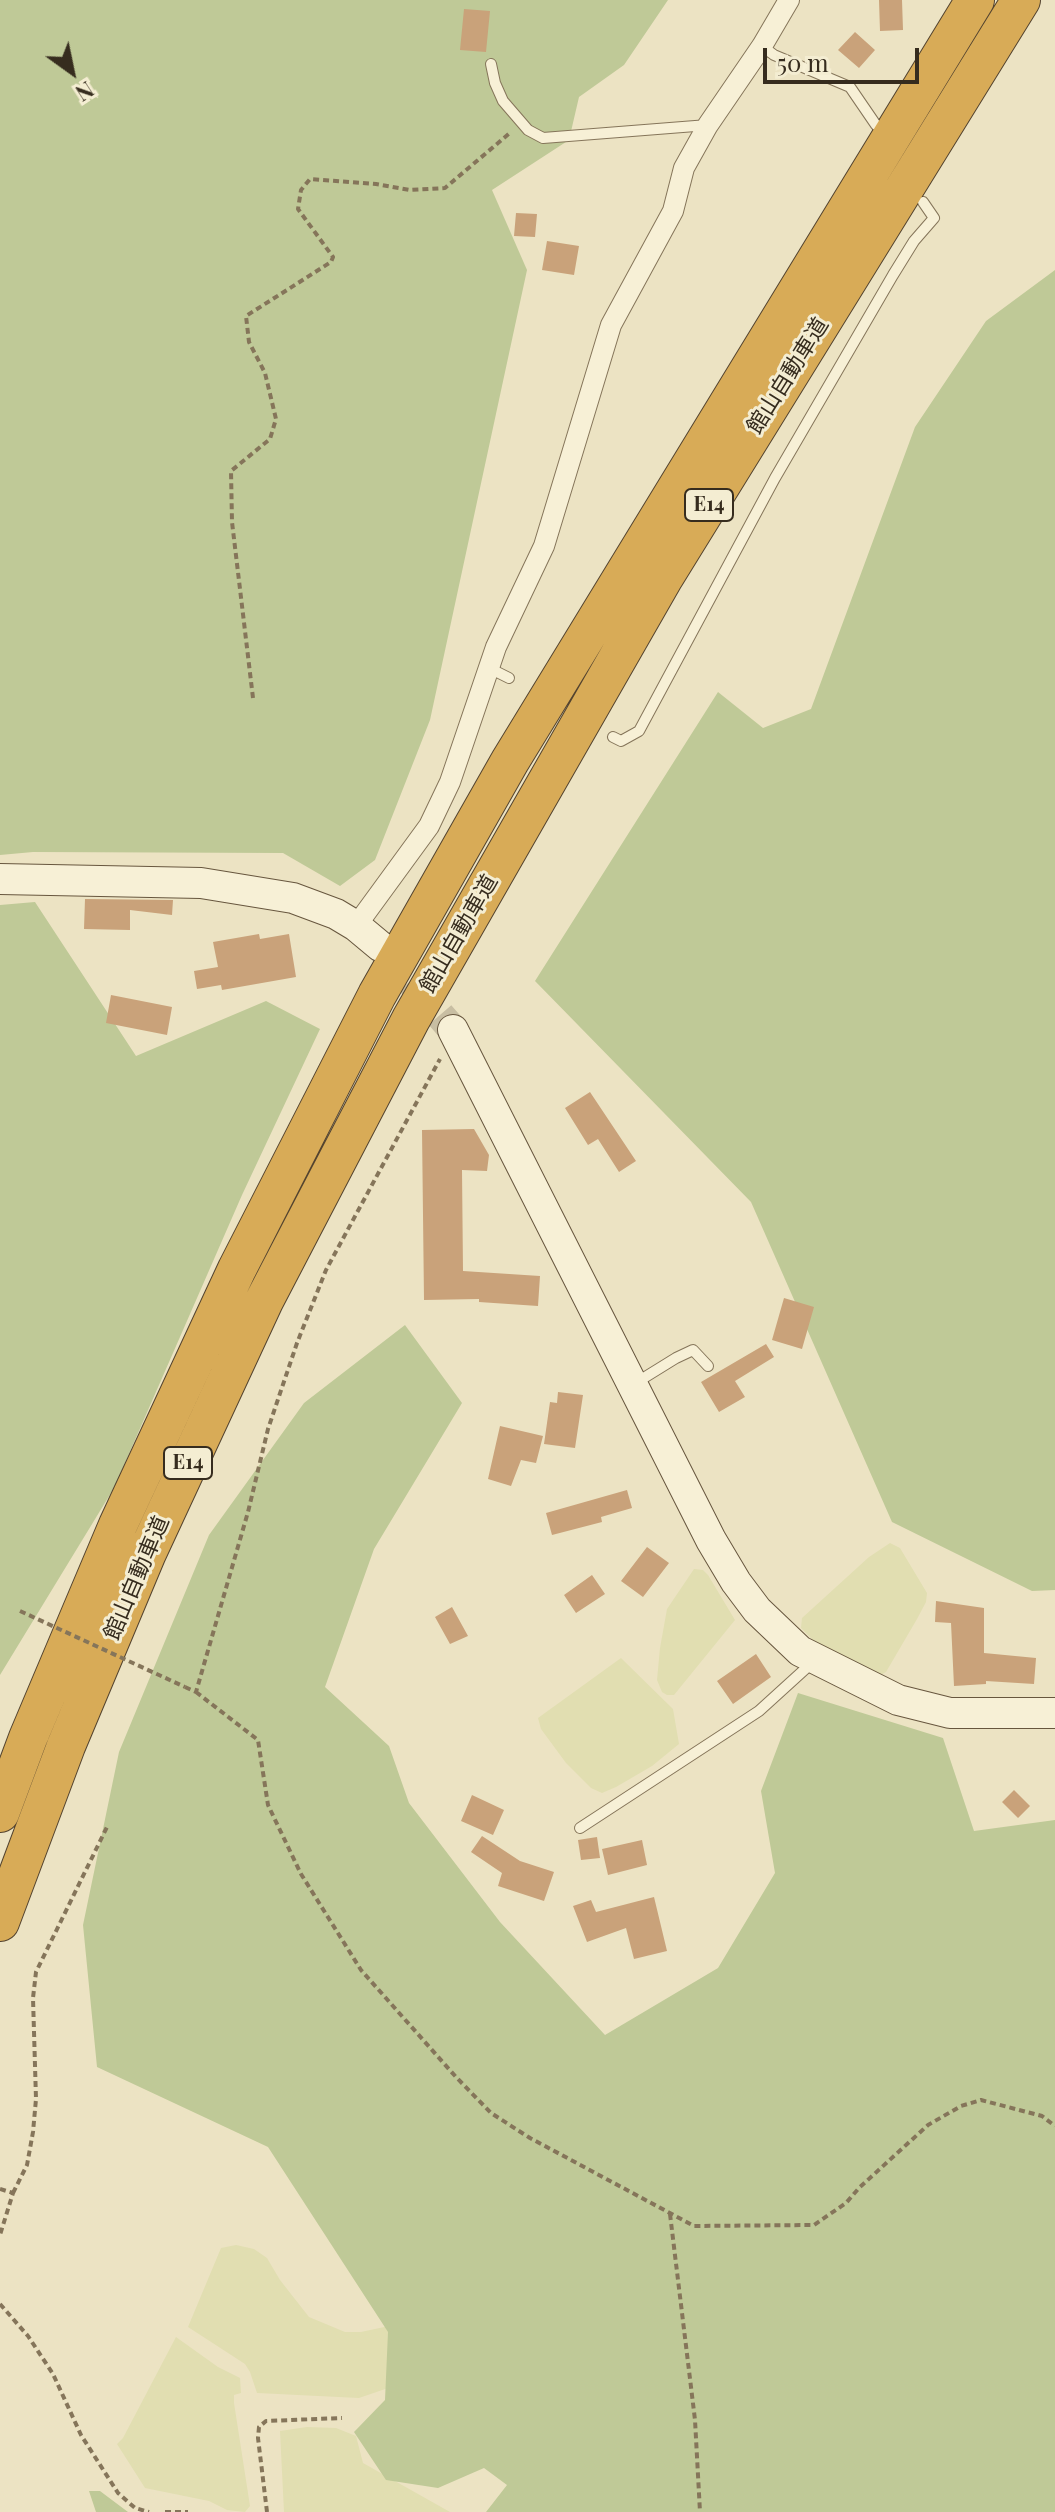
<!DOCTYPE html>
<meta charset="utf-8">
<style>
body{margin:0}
#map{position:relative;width:1055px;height:2512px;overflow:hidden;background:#ece3c3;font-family:"Playfair Display",serif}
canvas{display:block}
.north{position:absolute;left:32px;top:32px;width:80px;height:80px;-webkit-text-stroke:6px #f4edd2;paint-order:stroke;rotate:147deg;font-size:22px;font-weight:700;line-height:32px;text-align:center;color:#362c1e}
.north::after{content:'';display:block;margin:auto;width:28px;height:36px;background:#362c1e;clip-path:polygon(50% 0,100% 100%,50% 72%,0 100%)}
.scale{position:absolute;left:763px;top:48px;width:156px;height:36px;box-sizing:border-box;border:4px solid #362c1e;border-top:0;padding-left:10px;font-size:24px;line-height:28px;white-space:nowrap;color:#362c1e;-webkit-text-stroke:6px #f4edd2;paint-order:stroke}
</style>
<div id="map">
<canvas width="1055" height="2512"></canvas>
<div class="north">N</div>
<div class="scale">50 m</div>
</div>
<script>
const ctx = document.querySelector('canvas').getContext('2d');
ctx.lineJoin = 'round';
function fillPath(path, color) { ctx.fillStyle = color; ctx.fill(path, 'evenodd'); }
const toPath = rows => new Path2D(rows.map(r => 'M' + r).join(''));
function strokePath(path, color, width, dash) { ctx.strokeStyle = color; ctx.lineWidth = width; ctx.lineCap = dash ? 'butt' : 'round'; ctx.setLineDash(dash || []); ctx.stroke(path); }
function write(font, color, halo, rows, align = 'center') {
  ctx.font = font + ' "Playfair Display","Noto Sans JP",serif'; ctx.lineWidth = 6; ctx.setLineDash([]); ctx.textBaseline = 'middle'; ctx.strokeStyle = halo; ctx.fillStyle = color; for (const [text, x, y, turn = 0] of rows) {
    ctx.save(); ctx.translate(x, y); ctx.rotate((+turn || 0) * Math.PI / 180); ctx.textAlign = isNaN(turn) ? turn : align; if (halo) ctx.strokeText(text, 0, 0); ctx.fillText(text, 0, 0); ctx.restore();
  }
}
fillPath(toPath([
 [890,1543,900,1548,927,1593,926,1602,917,1619,886,1672,879,1676,818,1645,801,1628,802,1618,869,1557],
 [694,1569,703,1570,708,1575,735,1620,674,1695,667,1695,662,1692,657,1680,660,1648,667,1609],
 [621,1658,673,1709,679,1744,652,1766,616,1787,602,1793,591,1788,566,1763,541,1729,538,1718],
 [236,2245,254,2249,267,2258,280,2280,309,2317,345,2332,361,2332,403,2323,394,2386,359,2398,257,2393,250,2372,245,2364,188,2327,221,2248],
 [176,2337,218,2367,240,2378,241,2393,234,2395,234,2403,250,2506,245,2512,227,2510,209,2501,145,2488,117,2444,123,2438],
 [307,2427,336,2428,356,2436,363,2463,450,2512,284,2512,280,2431]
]), '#e1deb1');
fillPath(toPath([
 [0,0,668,0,624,65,579,97,569,140,492,190,527,270,430,720,375,860,340,886,283,853,33,852,0,855],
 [1055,270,1055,1590,1032,1591,892,1522,751,1202,535,981,718,692,763,728,811,709,915,427,986,321],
 [35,902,136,1056,266,1001,320,1029,242,1195,114,1488,0,1675,0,905],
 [405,1325,462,1403,374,1549,325,1687,389,1746,409,1803,500,1922,605,2035,718,1968,775,1873,761,1791,798,1693,943,1738,974,1831,1055,1820,1055,2512,486,2512,507,2485,484,2468,438,2488,386,2480,354,2432,385,2400,388,2332,268,2147,97,2067,83,1925,119,1752,209,1535,304,1403],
 [89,2491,100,2491,128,2512,96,2512]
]), '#bfc997');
fillPath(toPath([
 [879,0,902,0,903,30,880,31],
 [464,9,490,11,486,52,460,50],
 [855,32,875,50,859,68,838,50],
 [516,213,537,214,535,237,514,236],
 [547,241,579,246,574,275,542,270],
 [85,899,173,900,172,915,130,910,130,930,84,929],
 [259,934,260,939,289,934,296,977,222,990,221,985,197,989,194,971,218,967,213,942],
 [111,995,172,1007,167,1035,106,1023],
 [590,1092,636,1161,619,1172,598,1139,588,1145,565,1108],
 [474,1129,489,1155,487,1171,462,1170,463,1271,540,1276,538,1306,479,1302,479,1299,424,1300,422,1130],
 [784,1298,814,1307,802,1349,772,1340],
 [766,1344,774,1357,735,1381,745,1397,719,1412,701,1382],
 [558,1392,583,1395,575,1448,544,1444,550,1402,557,1403],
 [500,1426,543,1436,536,1463,521,1460,511,1486,488,1479],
 [627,1490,632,1508,601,1517,602,1522,552,1535,546,1513],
 [647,1547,669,1563,643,1597,621,1581],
 [592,1575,605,1594,576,1613,564,1595],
 [936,1601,984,1608,984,1653,1036,1658,1034,1684,986,1681,986,1684,954,1686,951,1623,935,1622],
 [452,1607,468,1636,450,1644,435,1617],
 [756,1654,771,1677,733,1704,717,1681],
 [1014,1790,1030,1806,1018,1818,1002,1802],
 [472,1795,504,1810,493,1835,461,1821],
 [482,1836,520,1861,554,1872,544,1901,498,1886,502,1873,471,1852],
 [597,1837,600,1858,581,1860,578,1840],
 [642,1840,647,1865,608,1875,602,1849],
 [654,1897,667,1951,634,1959,626,1928,587,1942,573,1906,591,1900,596,1912]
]), '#c9a27a');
strokePath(toPath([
 [381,947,453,1030]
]), '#c8bea2', 30, [30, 15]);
const lane = toPath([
 [762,46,774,55,850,87,876,125],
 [491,64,495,83,503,101,528,130,543,138,708,125],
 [489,668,509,678],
 [613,737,621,741,639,731,775,478,893,275,914,241,934,218,923,202],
 [634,1384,676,1358,693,1350,708,1366],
 [580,1828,759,1711,814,1661]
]);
const street = toPath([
 [356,926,429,826,450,782,496,647,544,546,611,325,673,211,684,168,708,125,762,46,789,0]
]);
const secondary = toPath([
 [0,879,201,883,293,898,336,914,356,926,380,946],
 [453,1030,711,1540,736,1582,757,1610,800,1651,898,1700,950,1713,1055,1713]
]);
const highway = toPath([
 [0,1813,28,1738,118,1525,237,1269,377,995,510,761,975,0],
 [0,1922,66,1746,147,1553,264,1301,411,1019,663,579,1021,0]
]);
strokePath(lane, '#85755a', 12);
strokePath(street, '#85755a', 22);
strokePath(secondary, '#67563e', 32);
strokePath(highway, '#53432f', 40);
strokePath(toPath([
 [253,698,232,522,231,471,270,439,276,419,265,373,249,342,246,316,331,262,333,257,298,209,301,190,310,179,376,184,410,190,445,188,511,132],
 [185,1687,196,1692,248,1512,268,1429,297,1343,326,1270,440,1059],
 [196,1692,258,1740,268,1805,301,1874,361,1970,456,2077,491,2113,530,2138,694,2226,814,2225,846,2203,859,2188,928,2125,961,2106,981,2100,1042,2116,1055,2126],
 [0,2189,13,2193,0,2235],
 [13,2193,27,2165,33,2132,36,2099,33,1998,36,1972,107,1827],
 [670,2214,695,2420,700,2512],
 [0,2304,28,2336,53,2374,81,2435,118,2493,135,2508,149,2512],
 [165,2512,188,2512],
 [267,2512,258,2438,259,2427,266,2421,342,2418]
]), '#85755a', 4, [6, 4]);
strokePath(lane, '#f7f0d6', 10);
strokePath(street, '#f7f0d6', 20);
strokePath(secondary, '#f7f0d6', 30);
strokePath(highway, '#d8ab57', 38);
strokePath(toPath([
 [20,1611,185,1687]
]), '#85755a', 4, [6, 4]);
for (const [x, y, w] of [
 [709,505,48],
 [188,1463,48]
]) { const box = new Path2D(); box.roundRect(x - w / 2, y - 16, w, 32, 6); ctx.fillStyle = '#f4edd2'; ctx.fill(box); strokePath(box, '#362c1e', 2); }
write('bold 20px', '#362c1e', null, [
 ["E14",709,505],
 ["E14",188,1463]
]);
write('22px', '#362c1e', '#f4edd2', [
 ["館山自動車道",788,376,-58],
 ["館山自動車道",459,934,-60],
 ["館山自動車道",137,1578,-67]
]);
</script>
